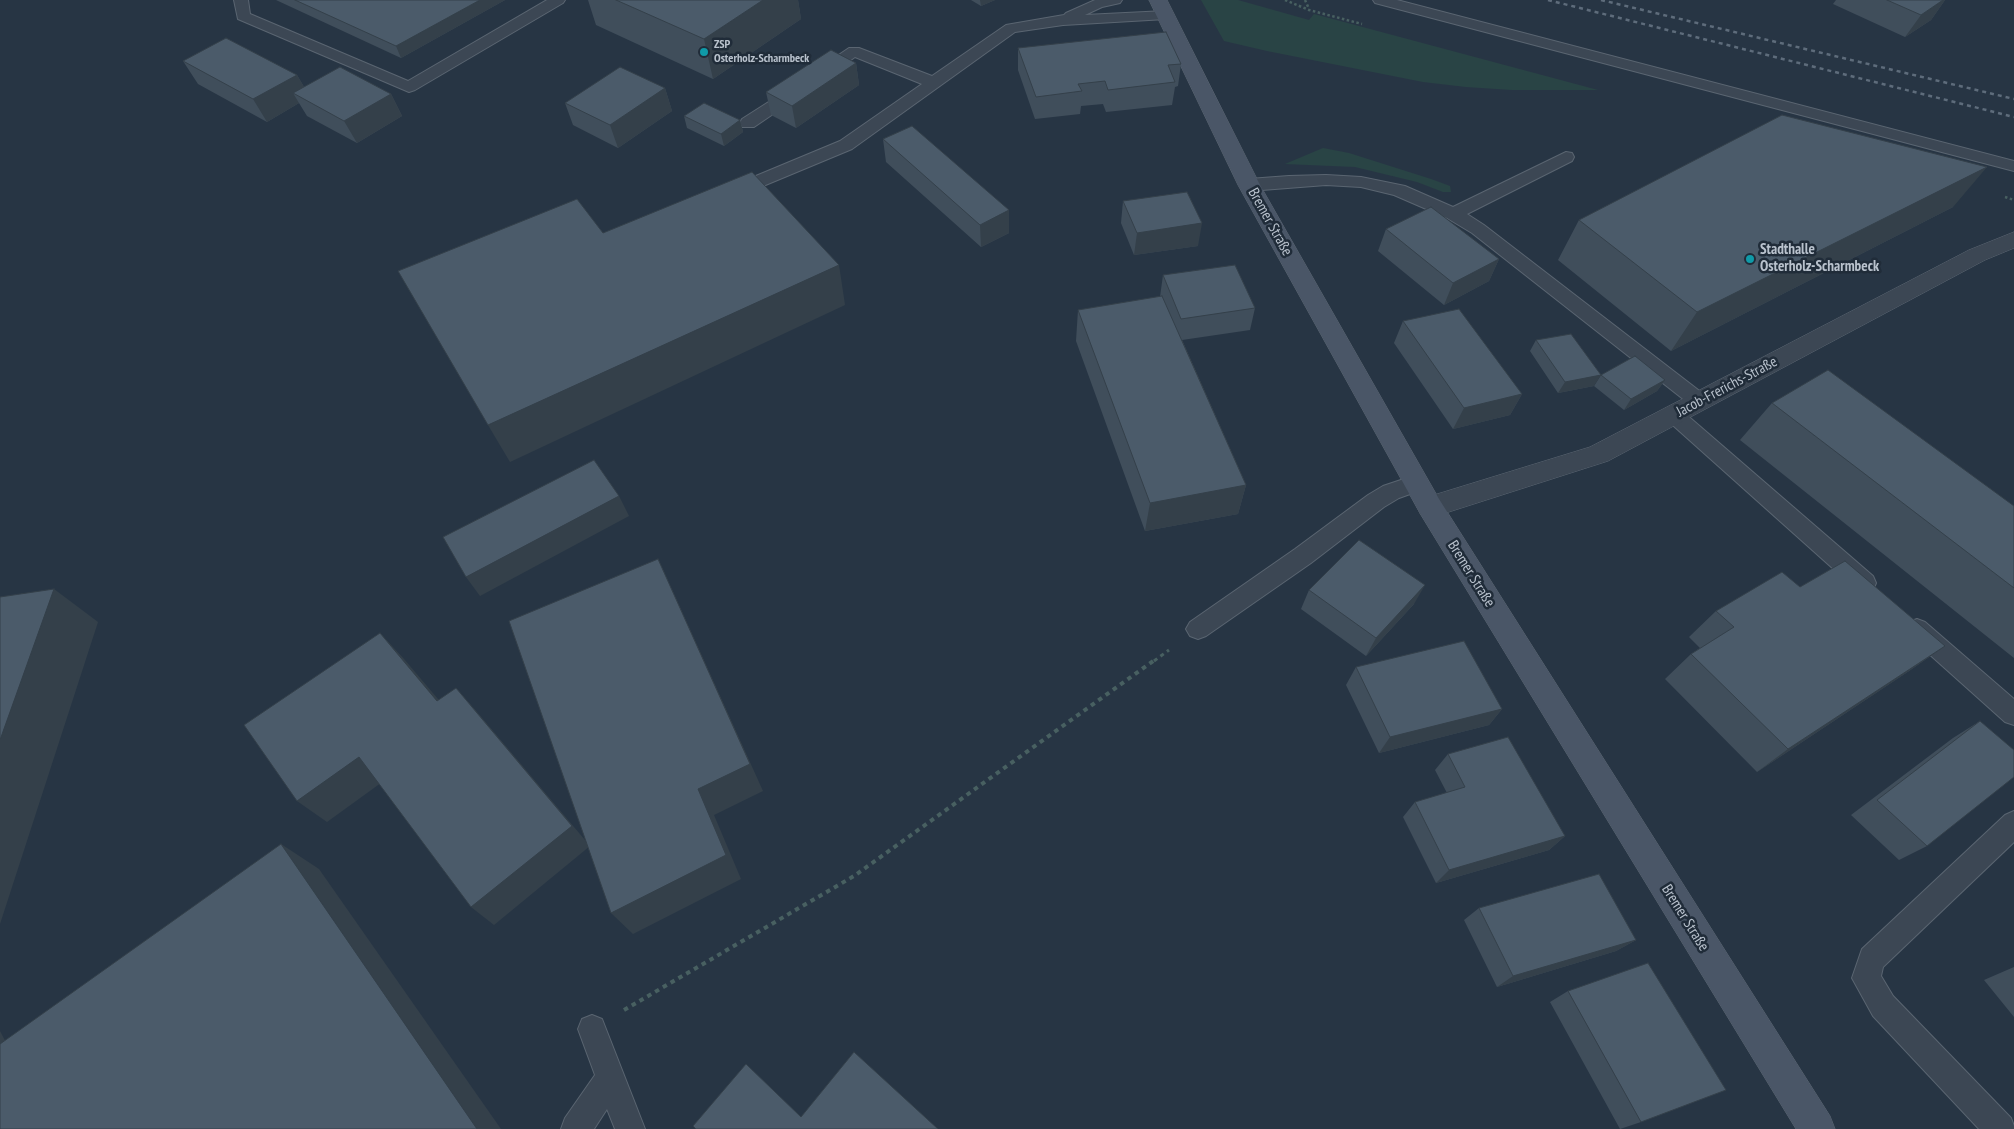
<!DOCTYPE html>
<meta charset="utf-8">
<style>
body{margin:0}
canvas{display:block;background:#273544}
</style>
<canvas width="2014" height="1129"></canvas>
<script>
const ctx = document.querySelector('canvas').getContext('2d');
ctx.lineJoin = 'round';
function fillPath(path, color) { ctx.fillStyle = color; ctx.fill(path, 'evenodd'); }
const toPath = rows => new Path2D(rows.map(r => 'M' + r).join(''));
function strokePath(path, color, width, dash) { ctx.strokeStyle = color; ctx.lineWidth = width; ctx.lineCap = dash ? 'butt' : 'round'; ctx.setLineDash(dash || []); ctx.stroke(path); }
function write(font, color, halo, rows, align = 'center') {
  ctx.font = font + ' "PT Sans Narrow",sans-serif'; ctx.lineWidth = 5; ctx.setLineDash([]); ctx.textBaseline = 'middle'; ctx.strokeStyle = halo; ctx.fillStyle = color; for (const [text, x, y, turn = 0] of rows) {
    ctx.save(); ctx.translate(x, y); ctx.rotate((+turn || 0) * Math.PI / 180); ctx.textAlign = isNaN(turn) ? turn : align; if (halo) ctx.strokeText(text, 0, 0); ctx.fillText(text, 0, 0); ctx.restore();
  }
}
fillPath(toPath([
 [1201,0,1238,0,1309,20,1314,14,1598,90,1512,90,1466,87,1423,82,1267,51,1224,41],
 [1323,148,1349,153,1431,179,1450,186,1451,192,1443,192,1417,182,1355,167,1285,164]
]), '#294445');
const lane = toPath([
 [234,0,248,0,250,14,408,81,547,0,565,0,563,3,415,90,409,92,238,19,234,0],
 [1095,0,1122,0,1120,3,1102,7,1085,15,1166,11,1171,12,1173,15,1171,18,1166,19,1063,25,1015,32,852,149,739,196,733,198,727,196,724,192,727,188,840,141,922,84,855,57,827,77,815,77,813,74,815,71,849,48,859,48,932,76,1006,25,1064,15,1066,13,1095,0],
 [1373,0,1397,0,2014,161,2014,171,1375,3,1373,0],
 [795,87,801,89,803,92,801,95,754,127,742,127,740,123,742,119,789,89,795,87],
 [1566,152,1572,153,1574,157,1572,161,1467,214,1484,225,1706,396,1709,401,1706,406,1699,409,1692,406,1472,233,1447,218,1394,195,1361,187,1326,185,1249,191,1243,189,1240,185,1243,181,1249,179,1289,176,1326,175,1361,177,1405,186,1453,207,1566,152],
 [1674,407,1681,410,1873,576,1876,583,1873,590,1865,593,1857,590,1667,420,1664,415,1667,410,1674,407],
 [1416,475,1424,477,1427,483,1424,489,1399,498,1384,507,1311,563,1206,636,1198,639,1190,636,1186,629,1190,622,1295,549,1368,495,1383,486,1416,475],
 [1917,619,1925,622,2014,699,2014,725,2005,722,1909,636,1905,629,1909,622,1917,619],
 [2014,811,2014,842,1883,967,1881,976,1893,996,2011,1118,2014,1126,2014,1129,1979,1129,1873,1016,1852,978,1862,949,2005,815,2014,811],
 [592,1015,602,1019,645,1129,615,1129,607,1109,594,1129,561,1129,565,1118,595,1075,578,1029,582,1019,592,1015]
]);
const street = toPath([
 [2014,232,2014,248,1985,260,1608,461,1430,518,1421,515,1417,507,1421,499,1590,447,1969,250,2014,232]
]);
const secondary = toPath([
 [1149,0,1167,0,1260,185,1439,499,1830,1116,1835,1129,1796,1129,1421,515,1238,185,1149,0]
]);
strokePath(lane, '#5a6571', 2);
strokePath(street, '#5a6571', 1);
strokePath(secondary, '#5a6571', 1);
strokePath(toPath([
 [1285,0,1309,10,1362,24],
 [1305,0,1309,9],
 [2005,197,2014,200]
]), '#486061', 2.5, [2.5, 2.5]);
strokePath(toPath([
 [1154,661,1169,650]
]), '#486061', 3, [4, 4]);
strokePath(toPath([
 [624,1010,854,876,1156,659]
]), '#486061', 4, [4.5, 4.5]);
fillPath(lane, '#3c4754');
fillPath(street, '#3c4754');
fillPath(secondary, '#4a5667');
strokePath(toPath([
 [1548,0,2014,117],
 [1601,0,2014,99]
]), '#5e6c7b', 2.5, [4, 4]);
fillPath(toPath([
 [276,0,505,0,401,58],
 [588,0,798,0,801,19,713,79,596,25],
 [971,0,995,0,981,6],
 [1836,0,1945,0,1931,20,1905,37,1833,4],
 [1018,48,1181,64,1178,86,1175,87,1172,105,1106,112,1103,104,1081,106,1080,114,1035,119,1018,70],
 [183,61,297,75,304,87,391,94,402,116,357,143,307,116,299,103,267,122,198,84],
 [856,63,859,85,796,128,771,115,766,92],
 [665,88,672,111,618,148,573,125,565,103],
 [684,116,740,120,743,132,724,146,687,128],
 [883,139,1009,233,981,247,886,162],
 [1123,201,1198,246,1134,255,1121,223],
 [1953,207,1671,351,1558,260,1579,220],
 [1386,229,1499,259,1489,281,1444,305,1378,251],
 [1163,275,1255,308,1250,330,1182,340,1246,485,1238,514,1145,531,1076,341,1078,310,1160,297],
 [1403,321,1522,394,1510,415,1453,429,1394,343],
 [1536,340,1594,386,1558,393,1530,351],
 [1601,375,1665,380,1657,391,1624,410,1594,386],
 [1772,403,2014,506,2014,658,1740,440],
 [1800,587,1945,646,1909,671,1757,772,1665,679,1691,654,1700,648,1689,637,1716,611],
 [1309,590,1414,604,1366,656,1301,609],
 [1356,667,1502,709,1489,725,1379,753,1346,685],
 [1980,721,1927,846,1899,860,1851,815,1953,738],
 [1448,754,1565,836,1549,850,1436,883,1403,817,1415,802,1447,793,1435,770],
 [1479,908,1636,940,1616,951,1497,987,1464,920],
 [2014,967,2014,1017,1984,980],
 [1568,991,1641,1122,1620,1129,1550,1002]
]), '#404e5b');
fillPath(toPath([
 [480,0,505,0,401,58,396,46],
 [763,0,798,0,801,19,713,79,704,39],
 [980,0,995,0,981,6],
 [1943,0,1945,0,1931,20,1905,37,1921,15],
 [856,63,859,85,796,128,792,106],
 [297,75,310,97,293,93,299,103,267,122,253,99],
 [665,88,672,111,618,148,610,125],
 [391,94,402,116,357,143,344,121],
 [740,120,743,132,724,146,721,134],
 [1987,167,1953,207,1671,351,1697,312],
 [1009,210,1009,233,981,247,980,225],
 [1202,223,1198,246,1134,255,1137,233],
 [1499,259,1489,281,1444,305,1453,283],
 [839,265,845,305,510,462,488,425],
 [1601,375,1594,386,1558,393,1565,382],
 [1665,380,1657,391,1624,410,1631,399],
 [1522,394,1510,415,1453,429,1464,408],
 [1246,485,1238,514,1145,531,1150,503],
 [619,496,629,516,480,596,466,577],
 [658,559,763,791,714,815,741,879,633,934,611,913,698,789],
 [1425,585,1414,604,1366,656,1376,638],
 [54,589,98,622,0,924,0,740],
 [380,633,404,659,460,725,437,701],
 [1945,646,1909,671,1757,772,1788,749],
 [456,688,477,712,590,846,494,925,471,907],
 [1502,709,1489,725,1379,753,1390,737],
 [359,757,385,780,327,822,297,801],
 [1565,836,1549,850,1436,883,1449,870],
 [281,844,319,869,501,1129,477,1129],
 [1636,940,1616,951,1497,987,1513,976],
 [0,1031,27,1083,0,1077]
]), '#34404a');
const building = toPath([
 [295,0,480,0,396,46,295,0],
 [616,0,763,0,704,39,616,0],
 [1887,0,1943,0,1921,15,1887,0],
 [1166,32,1181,64,1168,65,1175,82,1108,90,1105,81,1078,84,1082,91,1036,97,1018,48,1166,32],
 [226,38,297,75,253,99,183,61,226,38],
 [831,50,856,63,792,106,766,92,831,50],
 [340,67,391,94,344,121,293,93,340,67],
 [620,67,665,88,610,125,565,103,620,67],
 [704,103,740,120,721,134,684,116,704,103],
 [1782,115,1987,167,1697,312,1579,220,1782,115],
 [912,126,1009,210,980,225,883,139,912,126],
 [752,172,839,265,488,425,398,271,577,199,603,233,752,172],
 [1187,192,1202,223,1137,233,1123,201,1187,192],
 [1431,207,1499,259,1453,283,1386,229,1431,207],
 [1235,265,1255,308,1181,319,1163,275,1235,265],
 [1162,296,1246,485,1150,503,1078,310,1162,296],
 [1459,309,1522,394,1464,408,1403,321,1459,309],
 [1571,334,1601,375,1565,382,1536,340,1571,334],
 [1635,356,1665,380,1631,399,1601,375,1635,356],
 [1828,370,2014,506,2014,588,1772,403,1828,370],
 [594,460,619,496,466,577,443,537,594,460],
 [1359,540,1425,585,1376,638,1309,590,1359,540],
 [658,559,750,764,698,789,726,855,611,913,509,621,658,559],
 [1845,561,1945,646,1788,749,1691,654,1734,627,1716,611,1782,572,1800,587,1845,561],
 [54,589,0,740,0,597,54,589],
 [380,633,437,701,456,688,572,826,471,907,359,757,297,801,244,725,380,633],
 [1464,641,1502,709,1390,737,1356,667,1464,641],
 [1980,721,2014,750,2014,777,1927,846,1877,800,1980,721],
 [1508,737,1565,836,1449,870,1415,802,1465,787,1448,754,1508,737],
 [281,844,477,1129,0,1129,0,1044,281,844],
 [1599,874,1636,940,1513,976,1479,908,1599,874],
 [1648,963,1726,1090,1641,1122,1568,991,1648,963],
 [854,1052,938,1129,696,1129,693,1126,746,1064,801,1117,854,1052]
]);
fillPath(building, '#4b5b6a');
strokePath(building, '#34404a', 1);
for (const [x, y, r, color] of [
 [704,52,5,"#0f9aa8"],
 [1750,259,5,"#0f9aa8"]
]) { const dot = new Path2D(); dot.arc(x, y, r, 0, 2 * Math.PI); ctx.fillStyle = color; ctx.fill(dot); strokePath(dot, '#202c39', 2); }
write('bold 12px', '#b9c2cd', '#202c39', [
 ["ZSP",714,45],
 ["Osterholz-Scharmbeck",714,59]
], 'left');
write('15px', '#b9c2cd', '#202c39', [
 ["Bremer Straße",1270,222,61],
 ["Jacob-Frerichs-Straße",1727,387,-28],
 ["Bremer Straße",1471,574,58],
 ["Bremer Straße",1685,918,58]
]);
write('bold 15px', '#b9c2cd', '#202c39', [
 ["Stadthalle",1760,250],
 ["Osterholz-Scharmbeck",1760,267]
], 'left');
</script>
